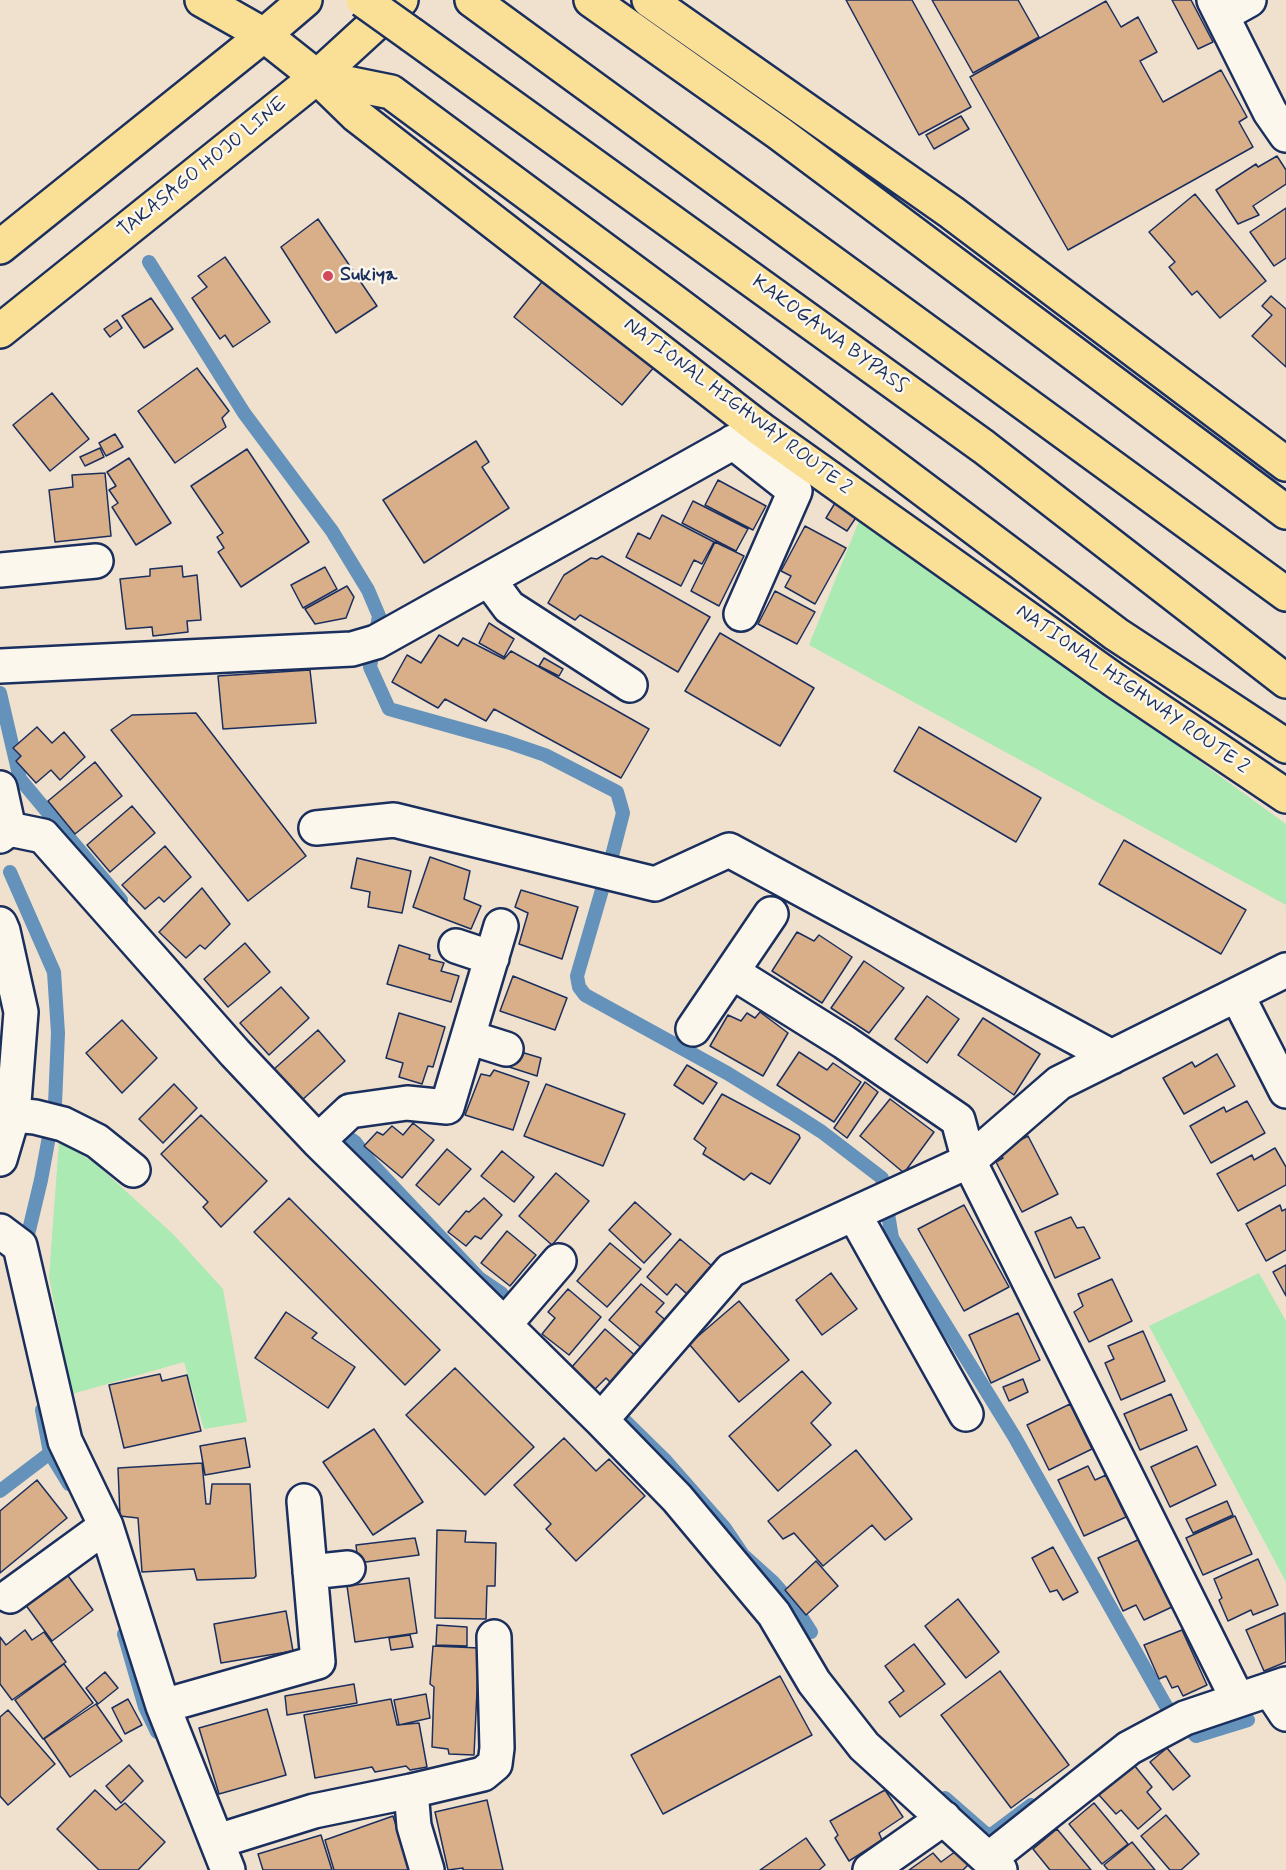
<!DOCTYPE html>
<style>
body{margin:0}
canvas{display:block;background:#f0e1ce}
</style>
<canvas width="1286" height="1870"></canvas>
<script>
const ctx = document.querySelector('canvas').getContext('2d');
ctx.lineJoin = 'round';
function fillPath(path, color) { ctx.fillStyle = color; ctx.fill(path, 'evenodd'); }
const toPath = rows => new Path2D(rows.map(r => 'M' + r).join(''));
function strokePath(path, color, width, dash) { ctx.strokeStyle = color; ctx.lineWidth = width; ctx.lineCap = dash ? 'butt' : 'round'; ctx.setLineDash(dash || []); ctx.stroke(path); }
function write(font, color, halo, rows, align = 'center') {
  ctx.font = font + ' Mynerve,sans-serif'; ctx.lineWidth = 5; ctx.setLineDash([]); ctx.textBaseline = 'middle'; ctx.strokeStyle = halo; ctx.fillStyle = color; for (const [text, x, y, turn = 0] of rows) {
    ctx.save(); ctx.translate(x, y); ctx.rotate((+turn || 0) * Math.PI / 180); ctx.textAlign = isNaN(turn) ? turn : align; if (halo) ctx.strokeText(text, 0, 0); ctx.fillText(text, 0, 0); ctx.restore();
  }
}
fillPath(toPath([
 [861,516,1286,824,1286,905,809,645],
 [59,1141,95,1163,173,1234,223,1289,247,1422,204,1429,184,1362,72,1394,49,1277],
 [1259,1273,1286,1321,1286,1582,1149,1326]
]), '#abeab2');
strokePath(toPath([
 [149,262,244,413,332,531,368,590,379,616,370,667,389,709,507,742,545,755,617,792,623,813,613,852,577,976,579,987,585,995,727,1073,794,1114,822,1132,882,1178,892,1238,1014,1436,1166,1706,1196,1736,1248,1720],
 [0,693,20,779,121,900],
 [10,872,54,972,58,1033,55,1104,41,1180,25,1247],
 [332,1126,355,1142,370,1162,479,1278,501,1293,515,1312],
 [42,1410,50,1453,69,1484],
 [616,1412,666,1461,702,1502,724,1527,743,1555,774,1583,795,1607,811,1632],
 [0,1491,50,1453],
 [124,1634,145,1707,157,1732],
 [945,1798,985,1833,991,1835,1031,1805]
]), '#6592ba', 14);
const building = toPath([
 [846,0,912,0,971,107,919,135,846,0],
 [932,0,1018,0,1039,37,973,73,932,0],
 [1172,0,1191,0,1213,42,1198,49,1172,0],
 [1106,1,1121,27,1138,17,1157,52,1140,61,1163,102,1221,70,1247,117,1239,122,1253,147,1068,250,970,77,1106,1],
 [961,116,969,129,934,149,926,135,961,116],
 [1277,156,1286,170,1286,184,1253,206,1259,215,1238,224,1216,190,1256,164,1258,167,1277,156],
 [1195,194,1266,281,1220,318,1197,291,1192,295,1169,267,1175,262,1149,232,1195,194],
 [1286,208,1286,258,1274,266,1250,232,1286,208],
 [318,219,377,306,336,333,281,247,318,219],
 [225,257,270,322,233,347,225,335,220,339,192,298,207,287,198,276,225,257],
 [545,278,655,366,622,405,514,317,545,278],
 [1271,296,1286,309,1286,367,1252,336,1272,315,1262,306,1271,296],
 [151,298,173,329,144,348,122,316,151,298],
 [117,320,122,328,110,337,104,329,117,320],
 [197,368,229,411,222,418,226,427,175,463,138,411,197,368],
 [52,393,89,439,50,471,13,425,52,393],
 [115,434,123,447,106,456,99,443,115,434],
 [476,441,489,462,482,467,509,508,424,563,383,500,476,441],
 [100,448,104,457,85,466,80,457,100,448],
 [247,449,309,542,241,587,218,552,224,548,217,537,223,533,191,486,247,449],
 [129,458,171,523,136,545,112,507,118,503,109,490,116,486,107,472,129,458],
 [105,473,111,536,55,542,49,490,73,487,72,475,105,473],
 [718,480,766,506,753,530,705,505,718,480],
 [693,501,748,529,736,551,682,523,693,501],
 [835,503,857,516,847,531,826,518,835,503],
 [662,515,714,542,702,564,694,560,681,586,626,557,638,533,650,539,662,515],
 [805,526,846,548,815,604,785,587,791,576,781,571,805,526],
 [715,542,744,556,719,606,691,591,715,542],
 [602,556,710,617,678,672,580,615,575,620,548,603,564,575,591,558,597,559,602,556],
 [182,566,183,577,197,575,201,620,187,621,188,632,153,636,152,627,126,629,120,579,150,576,150,569,182,566],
 [325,567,337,589,303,608,291,585,325,567],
 [347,586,354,597,346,618,315,624,305,609,347,586],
 [775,591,815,612,797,644,758,624,775,591],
 [489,623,514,639,504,657,479,643,489,623],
 [720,633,814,688,780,746,685,691,720,633],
 [439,635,458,646,463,638,504,659,511,651,649,729,621,778,494,709,486,721,445,699,438,708,392,682,407,655,421,663,439,635],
 [544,658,563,669,559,676,539,666,544,658],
 [310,670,316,723,223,729,218,676,310,670],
 [196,713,306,856,248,901,111,730,132,715,196,713],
 [37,727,52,743,64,732,85,757,60,780,51,770,36,783,16,761,21,756,13,748,37,727],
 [919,727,1041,798,1016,842,894,771,919,727],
 [95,762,122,796,75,834,48,801,95,762],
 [132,806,155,833,110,872,87,845,132,806],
 [1124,840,1246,910,1221,954,1099,884,1124,840],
 [165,846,191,877,164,902,159,897,145,909,122,885,165,846],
 [430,857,470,871,464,899,481,906,471,929,413,907,430,857],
 [357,858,411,871,402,913,368,907,370,892,351,888,357,858],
 [202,888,230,924,205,949,200,945,186,958,159,932,202,888],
 [521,890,578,907,562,959,519,944,528,913,515,907,521,890],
 [797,932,814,941,819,935,852,957,822,1003,772,971,797,932],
 [245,943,270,972,228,1007,204,979,245,943],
 [399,945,430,955,429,959,444,963,441,971,459,976,451,1002,387,984,399,945],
 [864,961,904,988,869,1033,831,1008,864,961],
 [513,976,567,998,555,1030,500,1011,513,976],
 [281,987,309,1018,269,1055,240,1023,281,987],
 [927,996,959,1019,927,1063,895,1039,927,996],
 [760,1012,788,1033,763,1076,710,1046,728,1015,741,1021,747,1013,755,1018,760,1012],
 [399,1013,445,1027,433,1067,428,1066,422,1084,399,1077,403,1063,386,1058,399,1013],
 [983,1018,1040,1054,1014,1095,958,1055,983,1018],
 [122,1020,157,1058,122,1093,86,1053,122,1020],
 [318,1030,345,1061,301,1101,273,1070,318,1030],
 [511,1049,541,1058,537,1076,506,1066,511,1049],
 [799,1052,827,1070,833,1063,861,1082,834,1122,777,1085,799,1052],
 [1217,1054,1235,1086,1184,1114,1163,1078,1192,1062,1195,1067,1217,1054],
 [687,1065,717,1083,703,1104,674,1085,687,1065],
 [494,1070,529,1082,513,1130,465,1115,481,1074,490,1076,494,1070],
 [865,1082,878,1092,847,1138,834,1128,865,1082],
 [174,1084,197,1108,163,1143,139,1119,174,1084],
 [546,1084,625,1114,603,1166,524,1136,546,1084],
 [722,1094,799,1135,800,1138,770,1184,751,1173,744,1180,703,1154,706,1148,694,1139,722,1094],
 [890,1099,934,1132,904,1173,860,1136,890,1099],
 [1247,1101,1265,1133,1211,1163,1190,1126,1224,1107,1226,1112,1247,1101],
 [201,1115,267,1181,221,1227,203,1207,208,1202,161,1154,201,1115],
 [413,1123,434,1140,402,1178,364,1146,377,1132,383,1135,392,1126,403,1135,413,1123],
 [1028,1136,1058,1194,1022,1212,996,1162,1003,1158,999,1151,1028,1136],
 [1275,1148,1286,1167,1286,1185,1238,1211,1217,1174,1252,1155,1254,1160,1275,1148],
 [447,1149,471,1169,439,1205,416,1185,447,1149],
 [502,1151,534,1177,514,1202,481,1176,502,1151],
 [556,1173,589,1201,552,1245,519,1216,556,1173],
 [289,1198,440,1350,405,1385,254,1232,289,1198],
 [484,1198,502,1215,481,1239,475,1236,466,1246,448,1232,466,1211,469,1212,484,1198],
 [635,1202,671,1234,644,1263,609,1230,635,1202],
 [964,1205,1009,1287,964,1311,918,1229,964,1205],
 [1280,1205,1282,1211,1286,1209,1286,1250,1266,1261,1246,1224,1280,1205],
 [1071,1217,1077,1228,1084,1227,1100,1258,1055,1278,1035,1232,1071,1217],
 [507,1231,536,1255,510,1286,481,1263,507,1231],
 [680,1239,712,1266,687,1294,676,1284,667,1295,647,1277,680,1239],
 [610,1243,641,1269,607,1307,577,1281,610,1243],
 [1286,1265,1286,1296,1273,1272,1286,1265],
 [831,1273,857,1309,822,1335,796,1300,831,1273],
 [1112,1279,1132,1321,1089,1342,1074,1312,1083,1306,1078,1294,1112,1279],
 [641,1284,664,1303,656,1312,669,1323,645,1351,609,1320,641,1284],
 [568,1289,601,1317,569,1355,542,1334,555,1318,548,1312,568,1289],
 [739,1301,789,1360,739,1402,689,1344,739,1301],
 [286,1312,317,1333,312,1338,355,1367,328,1408,255,1358,286,1312],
 [1018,1313,1040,1360,991,1383,969,1335,1018,1313],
 [605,1329,638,1358,614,1386,606,1378,595,1389,571,1368,605,1329],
 [1143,1331,1165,1381,1121,1400,1105,1363,1114,1359,1108,1346,1143,1331],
 [455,1368,534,1447,485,1495,406,1415,455,1368],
 [802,1371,831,1403,811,1423,831,1445,778,1491,729,1436,802,1371],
 [160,1374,162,1381,187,1375,201,1431,124,1448,109,1385,160,1374],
 [1023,1379,1028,1392,1009,1401,1003,1387,1023,1379],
 [1171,1394,1187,1430,1140,1450,1124,1414,1171,1394],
 [1070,1404,1092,1449,1049,1470,1027,1425,1070,1404],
 [374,1429,423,1502,373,1535,323,1462,374,1429],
 [245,1438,250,1467,205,1475,200,1446,245,1438],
 [564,1438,596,1471,609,1459,645,1496,576,1561,546,1529,551,1524,514,1485,564,1438],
 [1197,1446,1216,1485,1170,1507,1151,1467,1197,1446],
 [856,1450,912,1519,885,1540,872,1525,823,1566,794,1533,783,1539,768,1521,856,1450],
 [202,1463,206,1504,210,1504,212,1484,250,1484,256,1576,254,1578,197,1580,194,1569,142,1572,138,1518,120,1516,118,1468,202,1463],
 [1088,1466,1095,1480,1106,1475,1126,1517,1084,1536,1058,1480,1088,1466],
 [37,1480,67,1518,0,1573,0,1511,37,1480],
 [1227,1501,1233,1515,1193,1533,1186,1519,1227,1501],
 [1235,1516,1252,1554,1203,1575,1186,1538,1235,1516],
 [437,1530,466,1531,465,1542,496,1543,495,1586,487,1586,486,1619,435,1618,437,1530],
 [415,1538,419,1555,358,1563,356,1545,415,1538],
 [1140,1539,1172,1607,1144,1620,1136,1605,1123,1611,1098,1558,1140,1539],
 [1053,1547,1078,1592,1063,1600,1057,1590,1050,1592,1032,1558,1053,1547],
 [1258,1559,1278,1605,1253,1615,1251,1610,1228,1621,1219,1600,1222,1598,1214,1579,1258,1559],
 [816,1561,838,1586,806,1615,785,1590,816,1561],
 [66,1573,93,1610,52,1641,25,1604,66,1573],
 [409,1578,417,1633,355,1642,347,1586,409,1578],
 [958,1599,999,1652,966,1678,925,1626,958,1599],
 [286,1611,293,1651,221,1663,214,1624,286,1611],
 [1285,1613,1286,1662,1264,1671,1246,1630,1285,1613],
 [437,1625,467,1627,467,1646,436,1645,437,1625],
 [25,1630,32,1640,44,1632,66,1662,12,1700,0,1684,0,1637,6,1645,25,1630],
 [1182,1630,1207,1685,1183,1696,1178,1686,1172,1688,1166,1676,1159,1679,1144,1645,1182,1630],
 [410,1635,413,1647,391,1650,389,1638,410,1635],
 [914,1644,945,1684,900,1717,889,1702,904,1691,885,1666,914,1644],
 [433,1646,479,1648,474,1755,449,1754,448,1749,432,1747,434,1687,430,1684,433,1646],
 [64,1664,93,1703,43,1739,15,1700,64,1664],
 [1000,1671,1069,1765,1011,1808,941,1715,1000,1671],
 [105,1672,118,1688,98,1704,86,1688,105,1672],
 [780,1676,812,1735,663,1814,631,1755,780,1676],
 [354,1684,357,1703,287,1715,285,1696,354,1684],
 [426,1694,430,1718,399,1725,394,1700,426,1694],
 [128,1699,142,1725,125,1734,112,1708,128,1699],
 [391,1699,397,1725,419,1723,427,1767,410,1770,406,1766,375,1772,372,1767,315,1778,304,1715,391,1699],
 [96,1704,122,1741,70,1777,44,1739,96,1704],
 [267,1709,286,1775,219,1794,199,1728,267,1709],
 [8,1710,55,1764,8,1805,0,1796,0,1717,8,1710],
 [1167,1748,1190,1776,1173,1790,1150,1762,1167,1748],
 [129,1765,143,1781,121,1803,106,1786,129,1765],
 [1134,1765,1152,1787,1147,1792,1161,1809,1138,1829,1121,1810,1116,1814,1099,1795,1134,1765],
 [95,1790,116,1810,125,1803,165,1842,138,1870,99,1870,57,1829,95,1790],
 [885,1790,903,1817,879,1833,882,1840,849,1861,835,1838,838,1835,830,1821,885,1790],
 [487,1800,503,1870,463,1870,463,1868,448,1870,435,1812,487,1800],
 [1094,1803,1128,1844,1102,1864,1069,1824,1094,1803],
 [1166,1815,1199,1854,1181,1870,1170,1870,1141,1836,1166,1815],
 [393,1816,410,1870,334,1870,325,1840,393,1816],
 [1057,1829,1091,1870,1050,1870,1033,1849,1057,1829],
 [321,1835,332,1870,263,1870,258,1854,321,1835],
 [806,1838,825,1865,819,1870,760,1870,806,1838],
 [1132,1842,1155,1870,1108,1870,1104,1865,1132,1842],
 [956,1851,968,1865,963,1870,909,1870,933,1853,941,1862,956,1851]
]);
fillPath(building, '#d8af89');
strokePath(building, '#1b2f5e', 1.5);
const minor = toPath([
 [1214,0,1270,112,1286,135],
 [1222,15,1249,0],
 [733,442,795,491,741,614],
 [0,570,96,561],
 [489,580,509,607,630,685],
 [0,666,352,649,376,642,759,428],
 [0,788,9,829],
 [316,828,394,820,655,884,729,850,1112,1057],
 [0,836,9,829,43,836,235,1053,318,1141,601,1420,677,1498,774,1614,814,1682,864,1746,1000,1870],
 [0,924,3,931,21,1012,13,1115,0,1159],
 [456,946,492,958],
 [732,972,844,1042,958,1120,969,1161,1238,1700],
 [1237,995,1286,1091],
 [693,1029,771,914],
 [468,1037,506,1049],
 [13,1115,35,1117,63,1124,97,1141,133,1170],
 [318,1141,350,1111,407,1103,447,1107,501,926],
 [854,1214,966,1414],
 [0,1231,20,1246,65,1441,106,1526,163,1706,228,1870],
 [505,1324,559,1261],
 [601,1420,731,1270,969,1161,1059,1083,1286,970],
 [310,1572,348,1568],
 [10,1596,106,1526],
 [1270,1690,1286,1714],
 [163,1706,318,1662,304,1501],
 [411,1791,483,1774,495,1764,497,1748,494,1637],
 [218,1841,314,1811,411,1791,414,1826,427,1870],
 [989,1859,1129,1748,1185,1718,1286,1684],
 [870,1870,944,1818]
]);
const major = toPath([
 [0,247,264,35,305,0],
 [0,331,317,77,401,0]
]);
const highway = toPath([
 [202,0,264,35,317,77,356,115,759,428,1114,680,1286,796],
 [472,0,1286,594],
 [591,0,779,133,1286,512],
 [649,0,951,212,1286,464],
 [412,35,984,447,1286,681],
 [317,77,391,92,673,301,1116,634,1286,746]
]);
strokePath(minor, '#1b2f5e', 38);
strokePath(major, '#1b2f5e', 38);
strokePath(highway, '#1b2f5e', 38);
strokePath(minor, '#fbf7ec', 33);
strokePath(major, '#fadf96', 33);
strokePath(highway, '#fadf96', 33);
const highwayBridge = toPath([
 [363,0,412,35]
]);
strokePath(highwayBridge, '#1b2f5e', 38, []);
strokePath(highwayBridge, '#fadf96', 33);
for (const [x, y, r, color] of [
 [328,276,6,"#d1495b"]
]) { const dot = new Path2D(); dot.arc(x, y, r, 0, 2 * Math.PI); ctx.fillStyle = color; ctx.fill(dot); strokePath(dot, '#fbf7ec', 2); }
write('20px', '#1b2f5e', '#fbf7ec', [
 ["TAKASAGO HOJO LINE",203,168,-39],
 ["KAKOGAWA BYPASS",829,335,36],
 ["NATIONAL HIGHWAY ROUTE 2",737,407,37],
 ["NATIONAL HIGHWAY ROUTE 2",1132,690,35]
]);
write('bold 20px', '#1b2f5e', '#fbf7ec', [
 ["Sukiya",340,276]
], 'left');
</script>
